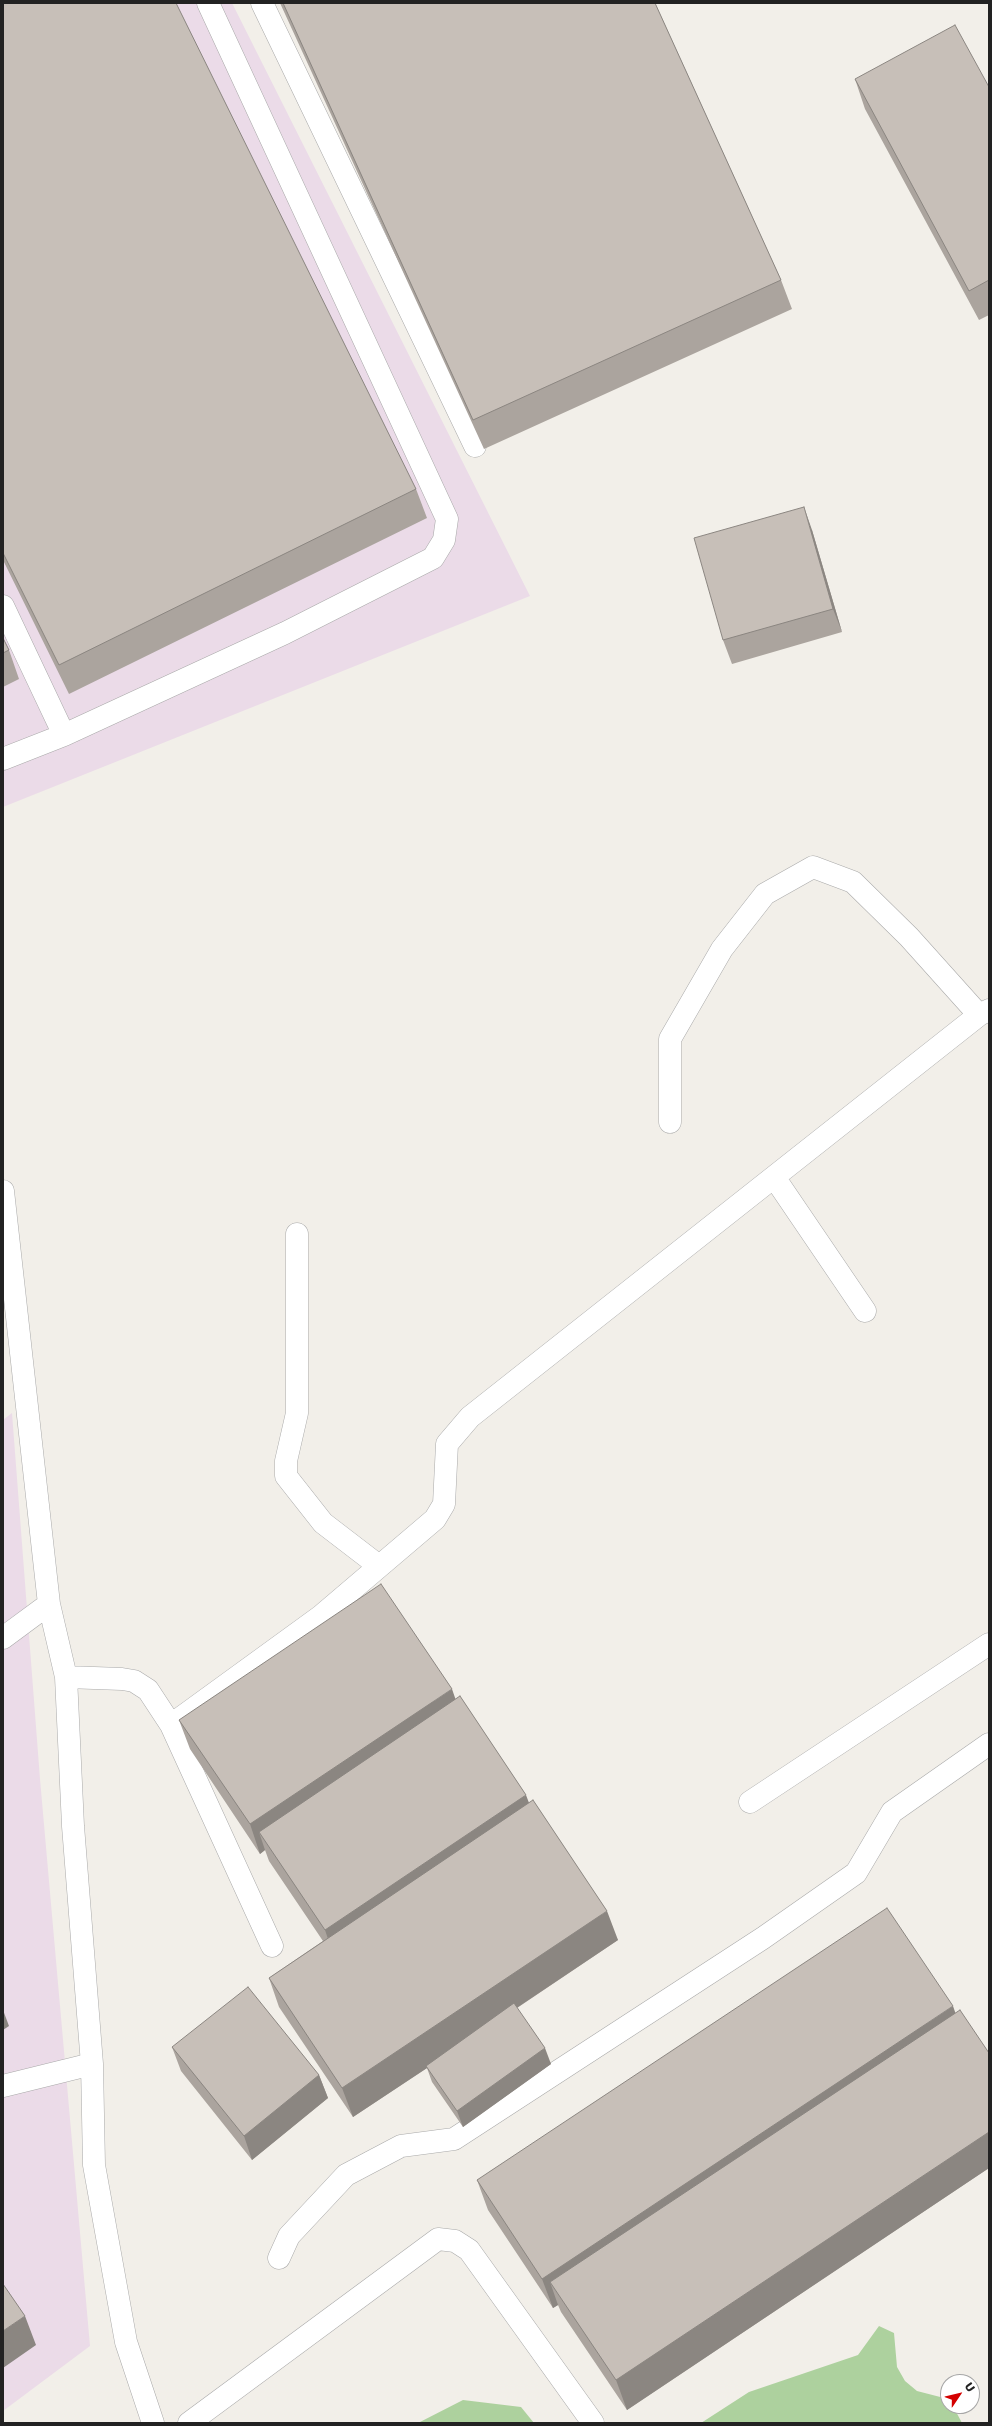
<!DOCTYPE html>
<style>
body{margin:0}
#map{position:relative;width:992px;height:2426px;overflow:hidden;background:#f2efe9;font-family:"DejaVu Sans",sans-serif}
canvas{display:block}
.frame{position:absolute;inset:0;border:4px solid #222;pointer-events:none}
.north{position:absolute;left:940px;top:2374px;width:40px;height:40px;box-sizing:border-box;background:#fff;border:1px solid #a7a7a7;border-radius:50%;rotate:55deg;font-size:11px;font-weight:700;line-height:16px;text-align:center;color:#222}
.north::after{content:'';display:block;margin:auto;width:14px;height:18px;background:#d40000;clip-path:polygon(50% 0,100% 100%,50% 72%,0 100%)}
</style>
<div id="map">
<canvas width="992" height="2426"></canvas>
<div class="frame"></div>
<div class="north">U</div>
</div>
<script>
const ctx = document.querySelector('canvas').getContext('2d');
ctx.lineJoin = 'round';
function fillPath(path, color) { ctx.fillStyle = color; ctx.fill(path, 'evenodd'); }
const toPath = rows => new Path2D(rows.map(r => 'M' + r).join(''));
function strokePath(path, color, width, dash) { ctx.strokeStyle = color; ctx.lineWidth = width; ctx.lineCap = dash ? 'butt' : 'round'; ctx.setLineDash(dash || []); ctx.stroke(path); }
fillPath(toPath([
 [3,3,232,3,530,596,3,807],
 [12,1413,40,1779,90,2346,3,2411,3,1420]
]), '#ebdbe8');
fillPath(toPath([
 [879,2326,894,2333,897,2367,905,2381,917,2391,948,2399,948,2406,953,2406,962,2423,701,2423,749,2392,858,2355],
 [463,2400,521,2407,534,2423,418,2423]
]), '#add19e');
const lane = toPath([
 [262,3,475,446],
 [3,606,64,735],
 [3,759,64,735,285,633,433,558,444,540,447,519,208,3],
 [670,1122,670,1039,722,949,765,894,813,867,853,882,909,937,979,1015],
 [774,1177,865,1311],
 [3,1191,49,1604,66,1677,73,1826,92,2064,94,2165,126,2342,153,2423],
 [297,1234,297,1413,286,1461,286,1476,323,1523,379,1566],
 [3,1638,49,1604],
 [66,1677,122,1679,134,1681,148,1690,171,1725,272,1946],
 [171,1725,321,1616,435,1519,444,1504,447,1444,470,1417,979,1015,989,1010],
 [750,1802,989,1644],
 [3,2086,92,2064],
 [279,2258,289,2236,346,2175,401,2146,454,2139,763,1938,856,1873,892,1812,989,1744],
 [189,2423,438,2239,455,2241,469,2250,593,2423]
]);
strokePath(lane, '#a9a9a9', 23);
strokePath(lane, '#fff', 22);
fillPath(toPath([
 [3,3,416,489,427,518,69,694,3,560],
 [280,3,655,3,781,280,792,309,484,449],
 [855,79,989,87,989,315,979,320,865,109],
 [812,530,842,632,732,664,723,640],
 [3,638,9,650,19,679,3,687],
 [455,1700,529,1803,618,1940,517,2008,551,2064,463,2127,432,2082,427,2068,353,2117,279,2007,269,1978,323,1941,269,1861,265,1850,260,1854,190,1749,179,1720],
 [955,2013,989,2053,989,2168,627,2410,561,2312,558,2305,553,2308,488,2210,477,2180],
 [172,2047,319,2075,328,2098,252,2160,181,2071]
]), '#aba49e');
fillPath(toPath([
 [804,507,812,530,842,632,833,609],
 [452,1689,462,1718,259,1832,265,1850,260,1854,250,1824],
 [526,1795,537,1824,335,1960,325,1930],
 [607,1911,618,1940,427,2068,426,2066,427,2068,353,2117,342,2088],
 [953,2006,963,2035,550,2282,558,2305,553,2308,542,2279],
 [3,2010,9,2026,3,2030],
 [545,2048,551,2064,463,2127,457,2111],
 [319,2075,328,2098,252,2160,244,2136],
 [989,2132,989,2168,627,2410,616,2380],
 [25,2316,36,2345,3,2368,3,2331]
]), '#8b8681');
const building = toPath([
 [3,3,176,3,416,489,59,665,3,553,3,3],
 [283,3,655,3,781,280,473,420,283,3],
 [955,25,989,87,989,280,969,291,855,79,955,25],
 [804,507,833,609,723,640,694,538,804,507],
 [3,638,9,650,3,653,3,638],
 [381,1584,452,1689,250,1824,179,1720,381,1584],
 [460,1696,526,1795,325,1930,259,1832,460,1696],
 [533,1800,607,1911,342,2088,269,1978,533,1800],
 [887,1908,953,2006,542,2279,477,2180,887,1908],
 [248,1987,319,2075,244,2136,172,2047,248,1987],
 [514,2003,545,2048,457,2111,426,2066,514,2003],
 [960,2010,989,2053,989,2132,616,2380,550,2282,960,2010],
 [3,2284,25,2316,3,2331,3,2284]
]);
fillPath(building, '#c7bfb8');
strokePath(building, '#8b8681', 1);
</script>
